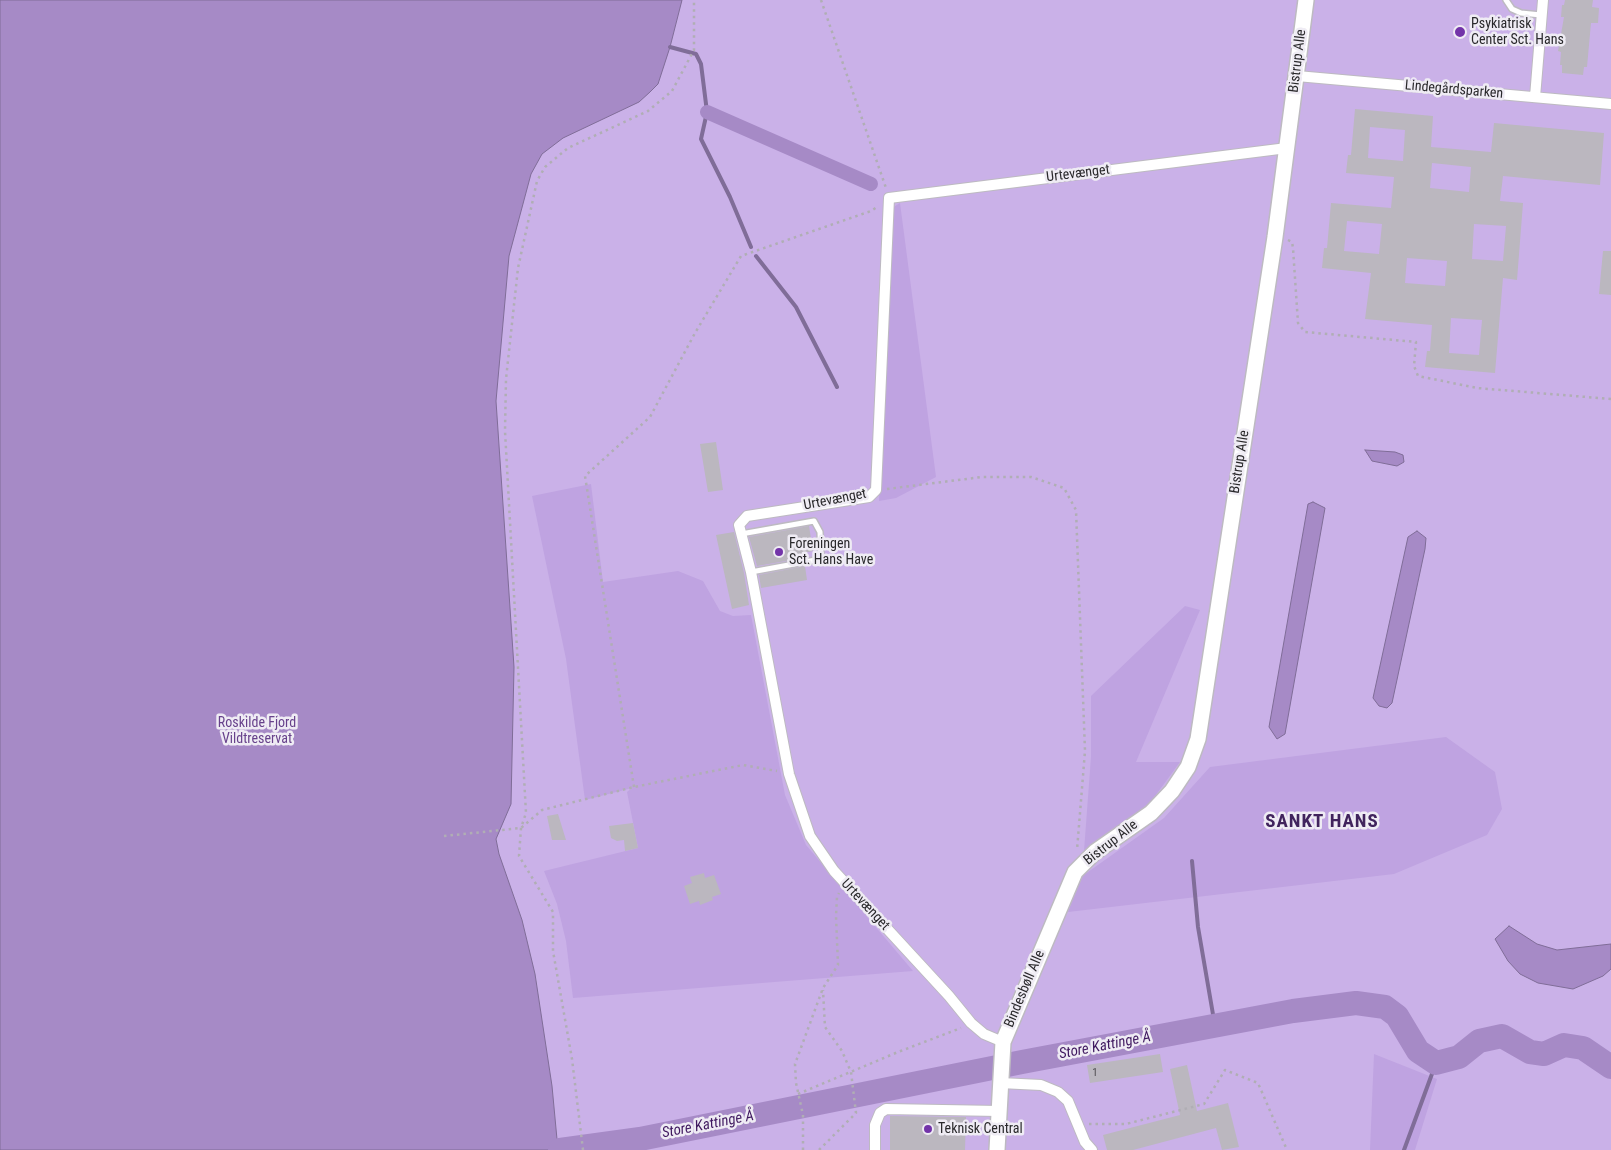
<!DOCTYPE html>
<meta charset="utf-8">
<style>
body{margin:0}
canvas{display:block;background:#efecf4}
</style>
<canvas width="1611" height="1150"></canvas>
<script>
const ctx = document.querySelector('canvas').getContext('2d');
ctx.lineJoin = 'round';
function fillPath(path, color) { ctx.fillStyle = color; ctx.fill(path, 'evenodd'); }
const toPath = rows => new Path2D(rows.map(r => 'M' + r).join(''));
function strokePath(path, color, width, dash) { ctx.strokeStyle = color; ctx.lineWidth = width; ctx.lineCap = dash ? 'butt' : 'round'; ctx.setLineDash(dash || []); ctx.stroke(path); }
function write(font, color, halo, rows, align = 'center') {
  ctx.font = font + ' "Roboto Condensed",sans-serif'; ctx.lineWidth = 5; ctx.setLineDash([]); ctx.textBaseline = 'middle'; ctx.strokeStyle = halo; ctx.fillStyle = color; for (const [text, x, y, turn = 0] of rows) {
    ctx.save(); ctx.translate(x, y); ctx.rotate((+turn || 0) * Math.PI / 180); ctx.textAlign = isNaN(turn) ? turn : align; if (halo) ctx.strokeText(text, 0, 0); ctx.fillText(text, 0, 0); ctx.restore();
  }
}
fillPath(toPath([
 [0,0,1611,0,1611,1150,0,1150]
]), '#cab1e8');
fillPath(toPath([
 [900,203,936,477,896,498,879,501,892,208],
 [591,484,603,582,678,571,703,581,720,611,733,616,751,615,785,795,806,845,913,971,573,998,566,941,557,904,544,871,638,848,627,792,632,788,585,800,566,659,532,496],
 [1185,606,1200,610,1136,762,1180,762,1150,803,1084,851,1091,757,1091,696],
 [1446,737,1495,772,1502,809,1487,835,1394,874,1068,912,1081,877,1164,818,1210,767],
 [1374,1054,1437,1079,1415,1150,1370,1150]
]), '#bfa3e1');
const water = toPath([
 [0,0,682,0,670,47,658,84,650,92,639,102,563,138,542,154,531,174,509,256,496,401,514,667,511,804,496,839,499,854,522,920,535,974,552,1086,558,1150,0,1150,0,0],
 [1365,450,1395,452,1403,455,1404,462,1397,466,1372,461,1365,450],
 [1313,502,1325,508,1285,734,1277,739,1269,727,1308,504,1313,502],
 [1417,531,1426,538,1425,549,1392,703,1387,708,1379,706,1373,698,1408,537,1417,531],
 [1509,926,1537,944,1557,950,1611,944,1611,969,1603,976,1573,989,1538,983,1520,974,1508,961,1495,939,1509,926]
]);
fillPath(water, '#a68ac6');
strokePath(water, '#806d98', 1);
strokePath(toPath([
 [670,47,696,54,701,64,707,112,701,139,730,197,751,247],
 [756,256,796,307,837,387],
 [1192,861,1198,927,1215,1026],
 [1404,1150,1436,1063]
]), '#806d98', 4);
strokePath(toPath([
 [707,112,871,184]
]), '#a68ac6', 14);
strokePath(toPath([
 [560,1150,640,1139,1022,1062,1293,1011,1356,1003,1385,1007,1397,1016,1418,1051,1436,1063,1459,1057,1479,1041,1502,1036,1530,1052,1544,1054,1564,1045,1583,1048,1611,1067]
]), '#a68ac6', 24);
fillPath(toPath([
 [1565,0,1593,0,1592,7,1599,8,1598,23,1591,23,1587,67,1584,67,1583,75,1562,73,1562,65,1560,65,1561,52,1558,51,1564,17,1561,17,1562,5,1564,5],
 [1355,109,1433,116,1431,147,1491,152,1494,123,1604,133,1600,185,1503,176,1500,201,1523,203,1517,280,1503,278,1495,373,1425,367,1427,351,1430,351,1432,325,1365,319,1371,273,1322,268,1324,248,1327,248,1331,203,1391,208,1394,177,1346,173,1348,155,1351,155],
 [1370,127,1405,130,1403,161,1368,158],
 [1432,163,1471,167,1469,192,1430,188],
 [1347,221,1382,224,1379,254,1344,251],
 [1474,224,1506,226,1503,261,1472,259],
 [1407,258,1447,261,1445,286,1405,283],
 [1451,318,1482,320,1479,355,1449,353],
 [1603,251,1611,251,1611,295,1599,294],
 [716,442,723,490,708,492,700,444],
 [809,526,813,551,803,553,803,558,757,566,749,537],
 [734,532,744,573,749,605,732,609,716,535],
 [805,566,807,580,761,588,759,575],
 [558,814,566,840,552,840,547,816],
 [633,823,638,848,625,851,624,840,617,841,611,838,609,826],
 [704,873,705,878,714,875,721,894,712,897,713,900,700,905,699,901,690,904,684,886,692,883,690,877],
 [1160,1054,1163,1072,1090,1083,1087,1065],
 [1187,1065,1197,1111,1228,1103,1239,1147,1222,1150,1216,1128,1133,1150,1107,1150,1103,1135,1180,1115,1170,1069],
 [890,1116,966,1117,965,1150,890,1150]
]), '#bbb7bf');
const lane = toPath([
 [1506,0,1512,9,1521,13,1541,15],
 [741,534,814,521,820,532,821,559,751,572]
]);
const street = toPath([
 [1297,76,1611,104],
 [1535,97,1543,0],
 [1003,1042,984,1034,971,1023,949,996,834,871,810,836,789,774,751,572,739,525,747,516,869,497,876,490,889,198,1287,148],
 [1000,1083,1041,1085,1058,1092,1068,1101,1085,1142,1092,1150],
 [875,1150,875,1125,880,1113,886,1109,999,1111]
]);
const secondary = toPath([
 [997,1150,1003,1042,1075,872,1095,852,1151,813,1172,791,1188,767,1198,739,1275,237,1306,0]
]);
strokePath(lane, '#bdbac1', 8);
strokePath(street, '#bdbac1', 12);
strokePath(secondary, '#bdbac1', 18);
strokePath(toPath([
 [821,0,886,188],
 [1288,240,1292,242,1293,248,1298,323,1305,332,1416,342,1414,366,1418,376,1477,388,1611,399],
 [887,489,982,477,1031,477,1064,488,1076,510,1085,751,1077,850],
 [634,787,585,476,650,417,695,333,741,256,871,211,877,207],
 [444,836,521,828,542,810,634,787,743,765,777,771],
 [798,1094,898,1052,961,1028],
 [1089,1124,1126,1124,1204,1104,1225,1070,1258,1083,1287,1150],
 [583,1150,572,1059,553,951,553,912,519,856,521,828,526,813,505,431,506,379,518,268,537,181,545,167,568,148,648,111,672,91,694,50,694,0],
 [803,1150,803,1115,796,1083,795,1064,823,988,838,965,836,916,837,897,839,893],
 [819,1150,856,1113,851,1072,842,1051,825,1027,823,990]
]), '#b0aeb4', 2.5, [2.5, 4]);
strokePath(lane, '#fff', 5);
strokePath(street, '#fff', 10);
strokePath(secondary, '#fff', 15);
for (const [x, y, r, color] of [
 [1460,32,6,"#7334a9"],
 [779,552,5,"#7334a9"],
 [928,1129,5,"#7334a9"]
]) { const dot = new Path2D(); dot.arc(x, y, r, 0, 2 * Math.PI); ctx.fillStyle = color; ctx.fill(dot); strokePath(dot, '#efecf4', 2); }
write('11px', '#4e4c50', null, [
 ["1",1095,1073]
]);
write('14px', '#29282b', '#efecf4', [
 ["Psykiatrisk",1471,24],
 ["Center Sct. Hans",1471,40],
 ["Foreningen",789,544],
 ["Sct. Hans Have",789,560],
 ["Teknisk Central",938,1129]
], 'left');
write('14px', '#29282b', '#efecf4', [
 ["Bistrup Alle",1298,61,-83],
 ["Lindegårdsparken",1454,90,5],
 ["Urtevænget",1078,174,-7],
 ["Bistrup Alle",1240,462,-81],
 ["Urtevænget",835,500,-11],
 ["Bistrup Alle",1111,843,-38],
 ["Urtevænget",865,905,47],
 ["Bindesbøll Alle",1025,989,-67]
]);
write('14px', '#67418b', '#efecf4', [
 ["Roskilde Fjord",257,723],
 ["Vildtreservat",257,739]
]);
write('italic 15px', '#3f185f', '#efecf4', [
 ["Store Kattinge Å",1105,1046,-11],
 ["Store Kattinge Å",708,1125,-11]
]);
ctx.letterSpacing = '1px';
write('bold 19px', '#41245d', '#efecf4', [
 ["SANKT HANS",1322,822]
]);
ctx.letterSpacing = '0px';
</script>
